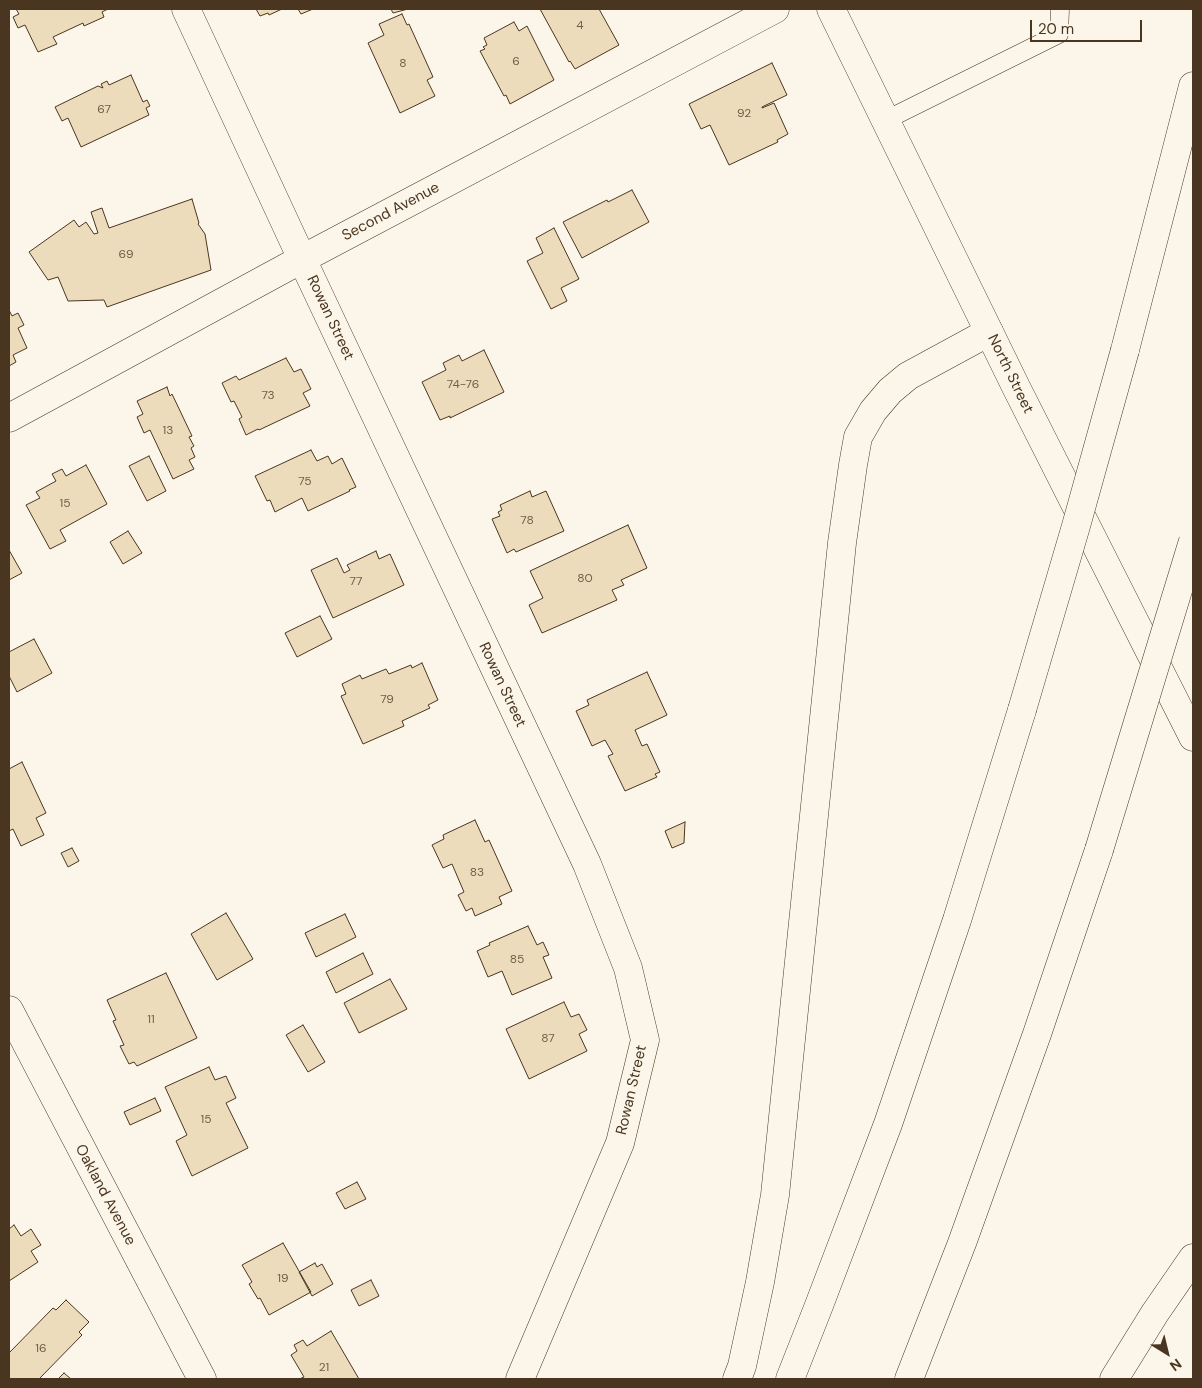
<!DOCTYPE html>
<style>
body{margin:0}
#map{position:relative;width:1202px;height:1388px;overflow:hidden;background:#fbf6e9;font-family:"DM Sans",sans-serif}
canvas{display:block}
.frame{position:absolute;inset:0;border:10px solid #4a3520;pointer-events:none}
.north{position:absolute;left:1142px;top:1328px;width:50px;height:50px;-webkit-text-stroke:4px #fbf6e9;paint-order:stroke;rotate:144deg;font-size:14px;font-weight:700;line-height:20px;text-align:center;color:#4a3520}
.north::after{content:'';display:block;margin:auto;width:18px;height:22px;background:#4a3520;clip-path:polygon(50% 0,100% 100%,50% 72%,0 100%)}
.scale{position:absolute;left:1030px;top:20px;width:112px;height:22px;box-sizing:border-box;border:2px solid #4a3520;border-top:0;padding-left:6px;font-size:15px;line-height:18px;white-space:nowrap;color:#4a3520;-webkit-text-stroke:4px #fbf6e9;paint-order:stroke}
</style>
<div id="map">
<canvas width="1202" height="1388"></canvas>
<div class="frame"></div>
<div class="north">N</div>
<div class="scale">20 m</div>
</div>
<script>
const ctx = document.querySelector('canvas').getContext('2d');
ctx.lineJoin = 'round';
function fillPath(path, color) { ctx.fillStyle = color; ctx.fill(path, 'evenodd'); }
const toPath = rows => new Path2D(rows.map(r => 'M' + r).join(''));
function strokePath(path, color, width, dash) { ctx.strokeStyle = color; ctx.lineWidth = width; ctx.lineCap = dash ? 'butt' : 'round'; ctx.setLineDash(dash || []); ctx.stroke(path); }
function write(font, color, halo, rows, align = 'center') {
  ctx.font = font + ' "DM Sans",sans-serif'; ctx.lineWidth = 4; ctx.setLineDash([]); ctx.textBaseline = 'middle'; ctx.strokeStyle = halo; ctx.fillStyle = color; for (const [text, x, y, turn = 0] of rows) {
    ctx.save(); ctx.translate(x, y); ctx.rotate((+turn || 0) * Math.PI / 180); ctx.textAlign = isNaN(turn) ? turn : align; if (halo) ctx.strokeText(text, 0, 0); ctx.fillText(text, 0, 0); ctx.restore();
  }
}
const building = toPath([
 [16,9,108,9,102,12,104,17,84,26,83,23,53,37,57,44,38,52,25,25,18,28,13,17,19,14,16,9],
 [256,9,282,9,269,15,268,13,260,16,256,9],
 [298,9,313,9,301,14,298,9],
 [391,9,408,9,393,13,391,9],
 [540,9,599,9,619,45,575,69,570,61,569,62,540,9],
 [402,14,407,25,409,24,433,77,427,80,435,96,400,113,368,43,384,35,379,24,402,14],
 [514,22,519,31,527,26,554,80,510,104,506,95,504,96,480,51,485,49,483,47,487,45,484,38,514,22],
 [772,63,787,95,762,107,762,108,774,103,788,134,777,140,778,142,729,165,710,125,701,129,689,104,772,63],
 [131,75,143,102,147,100,150,106,146,108,149,115,81,147,68,118,62,121,55,107,98,86,103,88,101,84,107,81,109,85,131,75],
 [632,190,649,222,582,258,563,222,607,200,608,202,632,190],
 [192,199,199,223,198,224,205,234,211,270,107,307,104,300,68,301,58,277,48,280,29,252,74,220,79,227,86,222,94,234,98,233,91,212,102,208,109,228,192,199],
 [554,228,579,279,561,288,567,301,551,309,527,261,543,253,536,238,554,228],
 [9,310,12,316,18,313,24,325,18,328,27,348,13,355,16,362,9,366,9,310],
 [484,350,504,392,450,418,450,416,440,420,422,382,446,370,443,363,459,355,462,361,484,350],
 [286,358,294,372,301,369,311,389,303,393,310,406,259,430,258,429,246,435,239,419,242,417,234,401,231,402,222,383,236,376,239,380,286,358],
 [167,387,170,396,172,394,192,436,189,437,194,446,191,448,195,457,189,460,194,469,173,479,150,430,144,433,137,417,143,414,137,401,167,387],
 [311,450,317,461,328,456,332,464,342,458,356,487,349,490,350,491,308,511,302,498,275,512,270,500,267,501,255,476,311,450],
 [149,456,166,491,147,501,129,466,149,456],
 [86,465,107,504,60,530,66,541,50,549,26,505,40,498,36,492,56,481,52,474,62,469,66,476,86,465],
 [530,491,532,497,546,491,564,531,516,552,514,549,507,553,492,519,500,516,498,512,502,510,500,505,530,491],
 [628,525,647,568,621,580,624,585,612,590,617,600,542,633,529,605,543,598,530,571,628,525],
 [128,531,142,553,123,564,110,542,128,531],
 [9,550,22,573,9,580,9,550],
 [376,551,379,559,390,554,404,585,333,618,311,570,337,558,344,573,350,570,347,565,376,551],
 [320,616,332,639,297,657,285,633,320,616],
 [34,639,52,673,17,692,9,676,9,652,34,639],
 [422,663,438,700,428,705,430,708,402,721,404,726,363,744,341,696,346,694,342,684,360,675,362,679,386,669,389,674,411,665,412,668,422,663],
 [647,672,667,715,635,730,642,746,647,744,660,772,655,774,657,777,625,791,608,756,613,754,605,740,592,746,576,711,589,705,587,700,647,672],
 [22,762,46,813,36,818,44,835,21,846,13,829,9,831,9,769,22,762],
 [475,820,485,842,489,840,512,891,499,897,502,904,475,916,472,908,466,911,458,895,464,892,452,864,443,868,432,845,444,839,443,835,475,820],
 [685,822,684,843,672,848,665,831,685,822],
 [72,848,79,861,68,867,61,853,72,848],
 [226,913,253,959,217,980,191,934,226,913],
 [345,914,356,937,316,957,305,933,345,914],
 [528,926,537,945,543,942,549,955,543,957,552,978,512,995,502,971,488,977,477,951,490,945,489,943,528,926],
 [363,953,373,974,336,993,326,972,363,953],
 [166,973,197,1038,137,1066,134,1062,129,1064,120,1046,124,1045,113,1021,116,1020,107,1000,166,973],
 [390,979,407,1009,359,1033,344,1003,390,979],
 [564,1002,571,1017,579,1014,587,1030,579,1034,587,1051,529,1079,506,1029,564,1002],
 [303,1025,325,1062,308,1072,286,1035,303,1025],
 [209,1067,215,1080,226,1076,236,1098,226,1103,248,1148,192,1176,176,1141,187,1135,165,1087,209,1067],
 [155,1098,161,1111,130,1125,124,1112,155,1098],
 [357,1182,366,1199,345,1209,336,1193,357,1182],
 [14,1225,21,1236,31,1229,41,1245,31,1251,38,1262,9,1281,9,1229,14,1225],
 [283,1243,311,1292,269,1315,260,1298,258,1299,249,1284,252,1282,242,1265,283,1243],
 [315,1263,317,1267,322,1264,333,1284,312,1296,299,1272,315,1263],
 [371,1280,379,1296,359,1306,351,1290,371,1280],
 [66,1300,89,1322,79,1332,82,1335,39,1379,9,1379,9,1353,53,1308,56,1310,66,1300],
 [331,1331,359,1379,299,1379,304,1377,291,1355,297,1351,294,1345,303,1340,307,1346,331,1331],
 [64,1373,71,1379,58,1379,64,1373]
]);
fillPath(building, '#ecdcbc');
strokePath(building, '#4a3520', 1);
const service = toPath([
 [886,120,1059,34,1060,9]
]);
const minor = toPath([
 [186,9,302,259,587,864,628,968,645,1040,620,1143,520,1379],
 [9,418,302,259,775,9],
 [9,1010,202,1379]
]);
const secondary = toPath([
 [831,9,1016,387,1193,737]
]);
const motorway = toPath([
 [1125,350,1193,86],
 [737,1379,742,1366,760,1282,775,1195,842,543,853,465,858,437,873,411,890,391,908,376,989,332],
 [790,1379,818,1308,888,1124,957,920,1022,710],
 [909,1379,962,1243,1037,1034,1099,850],
 [1114,1379,1155,1313,1193,1258]
]);
strokePath(service, '#4a3520', 19);
strokePath(minor, '#4a3520', 29);
strokePath(secondary, '#4a3520', 29);
strokePath(motorway, '#4a3520', 29);
strokePath(service, '#fbf6e9', 18);
strokePath(minor, '#fbf6e9', 28);
strokePath(secondary, '#fbf6e9', 28);
strokePath(motorway, '#fbf6e9', 28);
const motorwayBridge = toPath([
 [1022,710,1076,526,1125,350],
 [1099,850,1193,541]
]);
strokePath(motorwayBridge, '#4a3520', 29, []);
strokePath(motorwayBridge, '#fbf6e9', 28);
write('12px', '#725f47', null, [
 ["4",580,26],
 ["6",516,62],
 ["8",403,64],
 ["67",104,110],
 ["92",744,114],
 ["69",126,255],
 ["74-76",463,385],
 ["73",268,396],
 ["13",168,431],
 ["75",305,482],
 ["15",65,504],
 ["78",527,521],
 ["80",585,579],
 ["77",356,582],
 ["79",387,700],
 ["83",477,873],
 ["85",517,960],
 ["11",151,1020],
 ["87",548,1039],
 ["15",206,1120],
 ["19",283,1279],
 ["16",41,1349],
 ["21",324,1368]
]);
write('15px', '#4a3520', '#fbf6e9', [
 ["Second Avenue",391,212,-28],
 ["Rowan Street",330,318,65],
 ["North Street",1010,374,64],
 ["Rowan Street",502,685,65],
 ["Rowan Street",632,1090,-77],
 ["Oakland Avenue",105,1195,62]
]);
</script>
